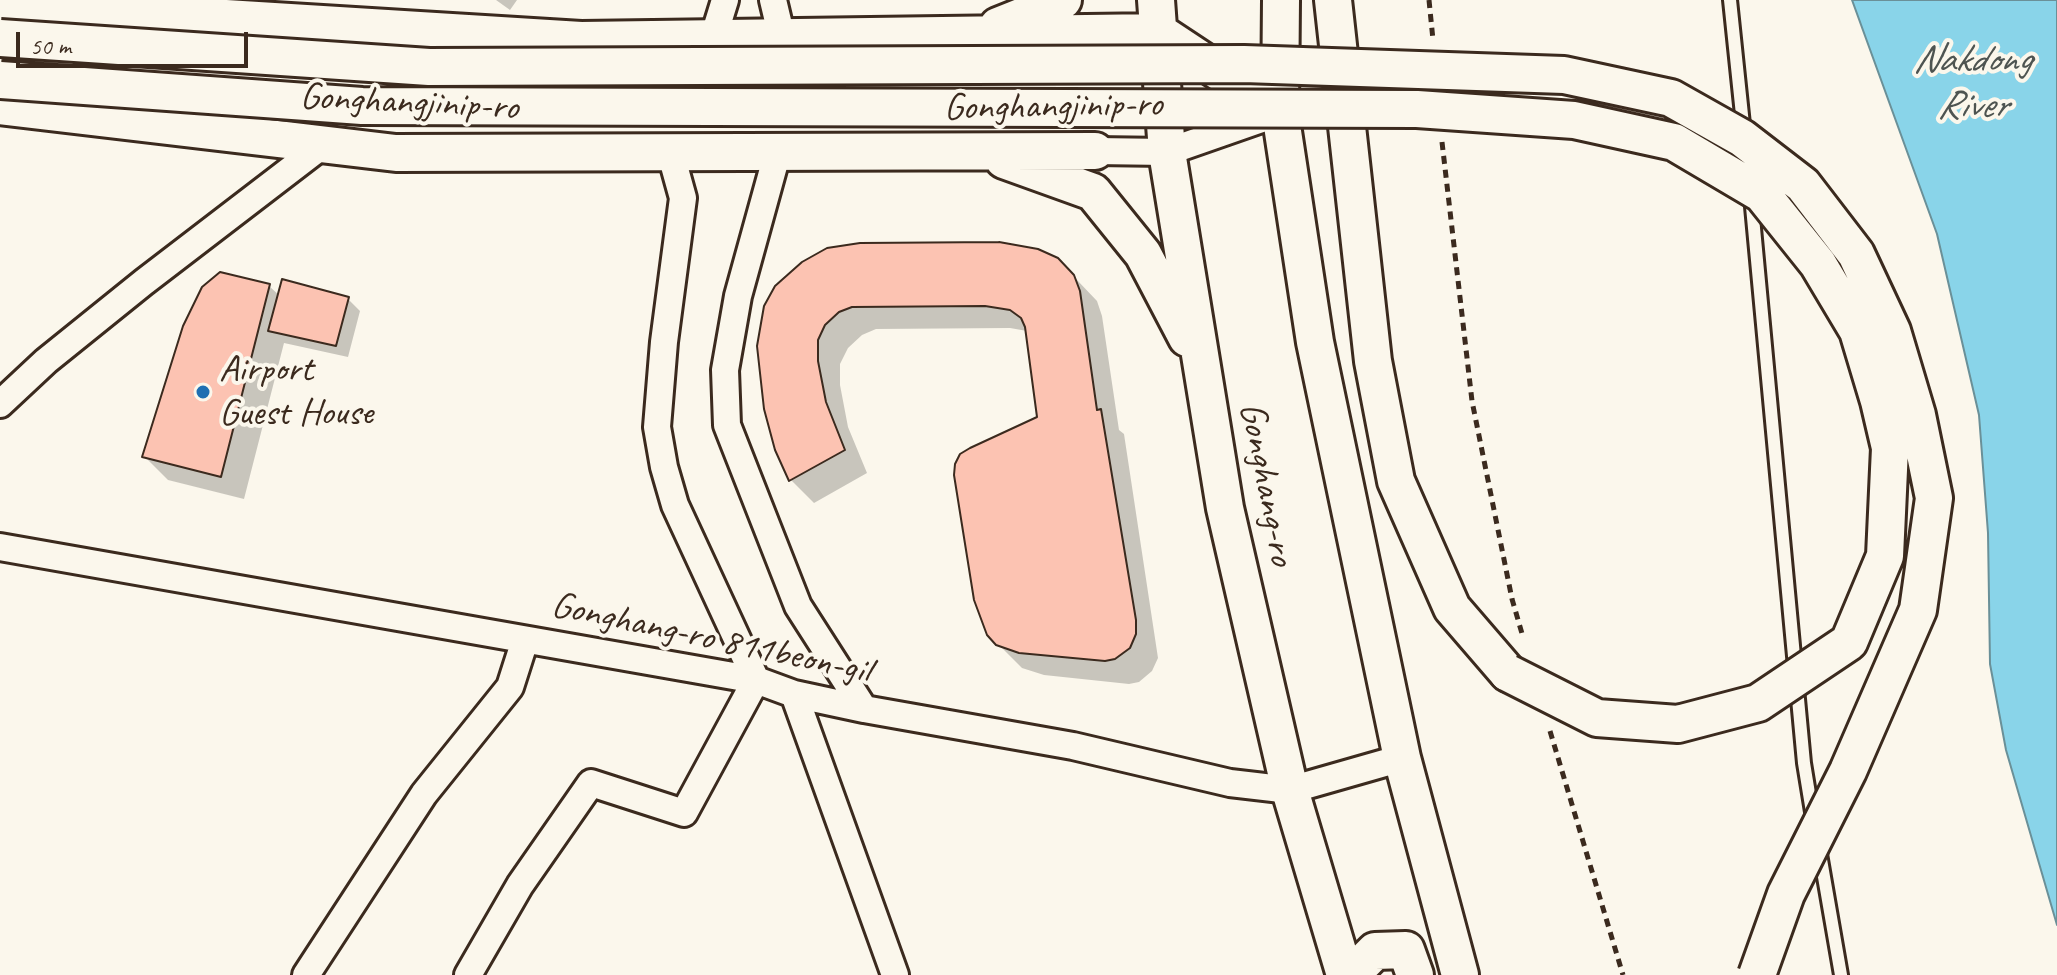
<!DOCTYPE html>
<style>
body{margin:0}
#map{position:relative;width:2057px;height:975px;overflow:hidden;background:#fbf7ec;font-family:Caveat,sans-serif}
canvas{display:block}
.scale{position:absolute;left:16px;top:32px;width:232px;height:36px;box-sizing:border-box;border:4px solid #3b2a1e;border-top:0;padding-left:10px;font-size:24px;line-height:28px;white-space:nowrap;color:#3b2a1e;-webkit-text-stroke:6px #fbf7ec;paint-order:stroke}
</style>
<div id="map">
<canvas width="2057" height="975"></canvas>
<div class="scale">50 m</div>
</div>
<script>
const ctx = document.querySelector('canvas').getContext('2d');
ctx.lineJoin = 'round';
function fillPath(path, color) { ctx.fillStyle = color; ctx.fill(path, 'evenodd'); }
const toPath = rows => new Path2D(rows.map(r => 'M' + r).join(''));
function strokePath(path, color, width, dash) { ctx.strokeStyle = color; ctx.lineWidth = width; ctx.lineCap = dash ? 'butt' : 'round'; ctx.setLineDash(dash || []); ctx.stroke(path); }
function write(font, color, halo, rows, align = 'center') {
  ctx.font = font + ' Caveat,sans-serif'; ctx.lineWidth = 8; ctx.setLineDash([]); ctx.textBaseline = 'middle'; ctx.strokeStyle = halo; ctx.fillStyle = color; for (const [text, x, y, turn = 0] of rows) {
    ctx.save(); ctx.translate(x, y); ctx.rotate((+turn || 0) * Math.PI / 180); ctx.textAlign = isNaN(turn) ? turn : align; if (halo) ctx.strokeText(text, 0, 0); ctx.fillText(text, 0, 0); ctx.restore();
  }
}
const water = toPath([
 [1852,0,2057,0,2057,925,2006,750,1990,664,1988,533,1979,415,1937,234,1852,0]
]);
fillPath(water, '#89d4e9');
strokePath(water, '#6a9098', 2);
fillPath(toPath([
 [496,0,517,0,510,10],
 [1057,259,1097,301,1102,316,1119,430,1124,434,1158,658,1152,671,1139,682,1129,684,1044,675,1022,668,998,644,1039,419,1027,331,1010,328,876,329,862,335,848,348,840,364,840,385,848,427,867,473,814,503,791,480,777,450,766,306],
 [269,286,280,296,348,299,360,311,348,357,284,343,244,499,168,480,145,457]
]), '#0003');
const building = toPath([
 [999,242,1038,249,1058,258,1074,275,1080,291,1097,410,1101,409,1136,620,1136,634,1130,648,1115,659,1105,661,1019,653,996,645,987,635,974,600,954,475,955,464,960,454,970,448,1037,417,1025,327,1021,318,1010,310,985,306,852,307,839,312,825,325,818,340,818,361,826,402,845,450,789,481,775,450,764,409,757,346,764,306,775,286,802,262,827,248,860,243,999,242],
 [220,272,270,284,221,477,142,457,183,326,202,287,220,272],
 [282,279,349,297,336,346,268,331,282,279]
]);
fillPath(building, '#fcc3b2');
strokePath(building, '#3b2a1e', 2);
const lane = toPath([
 [1730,0,1744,134],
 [1751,196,1804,763,1813,818],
 [1819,848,1841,975]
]);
const street = toPath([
 [773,0,782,38],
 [713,39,725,0],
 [778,151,738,296,725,370,727,425,798,606,864,709],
 [1095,151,1167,152,1273,115],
 [0,404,46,361,144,282,324,144],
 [0,547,756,680,794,694,864,709,1073,746,1230,783,1290,790,1402,758],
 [794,694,895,975],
 [306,975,424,794,510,687,525,640],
 [468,975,520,885,591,783,684,813,756,680,675,505,664,467,657,427,664,342,683,198,670,151]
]);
const secondary = toPath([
 [1156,0,1167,152,1225,508,1290,790,1345,975],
 [1281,0,1280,112,1315,342,1402,758,1460,975],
 [1333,0,1373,361,1396,481,1452,608,1508,673],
 [0,4,581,40,1159,32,1280,112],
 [998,26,1063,0],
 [0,106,396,153,1095,151],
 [1004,160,1093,192,1143,254,1187,338],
 [1351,975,1375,951,1406,950,1415,975]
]);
strokePath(lane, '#3b2a1e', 18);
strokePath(street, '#3b2a1e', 32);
strokePath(secondary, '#3b2a1e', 42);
strokePath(toPath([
 [1429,0,1433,40],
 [1442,142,1472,401,1512,599,1523,637],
 [1550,731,1623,975]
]), '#3b2a1e', 5, [8, 6]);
strokePath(lane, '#fbf7ec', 12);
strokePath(street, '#fbf7ec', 26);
strokePath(secondary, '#fbf7ec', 36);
const secondaryBridge = toPath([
 [0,38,429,67,1244,64,1564,75,1671,98,1742,138,1803,185,1856,254,1892,331,1917,415,1934,498,1918,610,1848,771,1786,894,1757,975],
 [0,80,362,106,1417,109,1574,120,1674,142,1762,194,1818,264,1858,331,1879,401,1890,448,1885,556,1849,642,1758,703,1678,724,1597,718,1508,673]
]);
strokePath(secondaryBridge, '#3b2a1e', 42, []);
strokePath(secondaryBridge, '#fbf7ec', 36);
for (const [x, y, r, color] of [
 [203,392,8,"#1f6fb2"]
]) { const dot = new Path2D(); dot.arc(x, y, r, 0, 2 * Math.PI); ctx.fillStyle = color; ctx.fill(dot); strokePath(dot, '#fbf7ec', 3); }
write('38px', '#3b2a1e', '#fbf7ec', [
 ["Gonghangjinip-ro",409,103,3],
 ["Gonghangjinip-ro",1053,107,-1],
 ["Gonghang-ro",1266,484,79],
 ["Gonghang-ro 811beon-gil",711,639,12]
]);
write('38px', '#3b2a1e', '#fbf7ec', [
 ["Airport",219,370],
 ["Guest House",219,414]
], 'left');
write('italic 40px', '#4e5451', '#fbf7ec', [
 ["Nakdong",1972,61],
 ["River",1972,107]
]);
</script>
